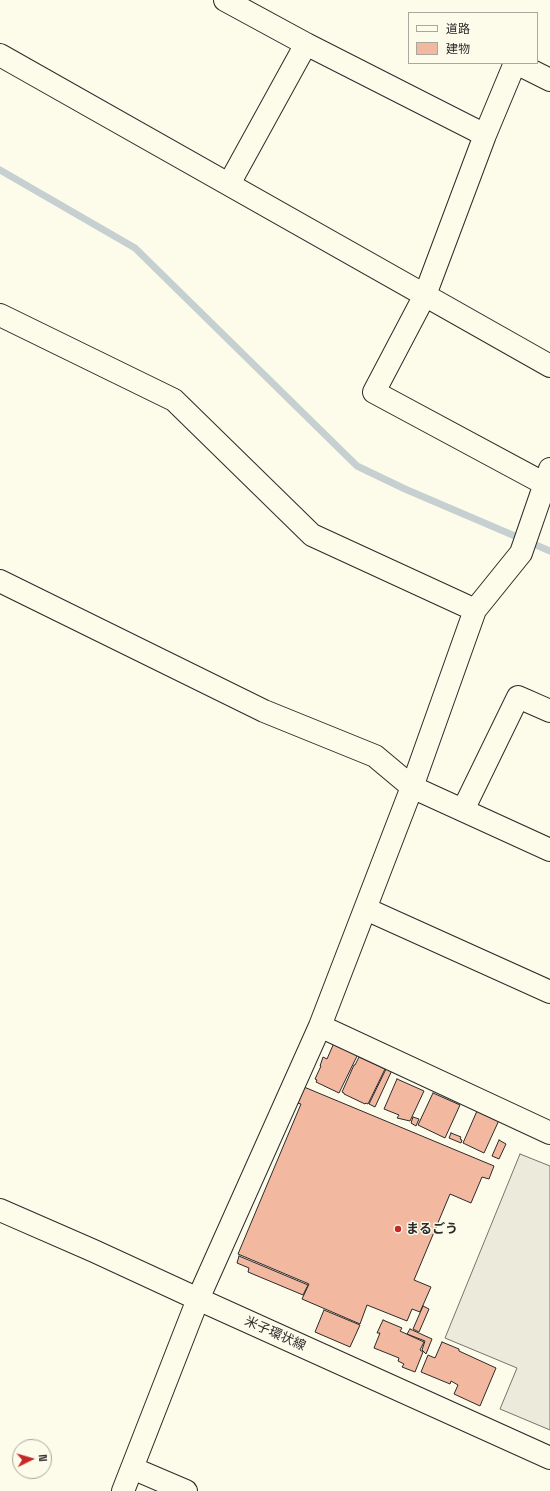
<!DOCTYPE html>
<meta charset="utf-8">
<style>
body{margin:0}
#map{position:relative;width:550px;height:1491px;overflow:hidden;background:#fdfbea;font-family:"Space Grotesk","Noto Sans JP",sans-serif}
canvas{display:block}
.legend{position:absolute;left:408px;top:12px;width:130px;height:52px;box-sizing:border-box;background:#fdfbea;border:1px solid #a9a89e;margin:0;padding:5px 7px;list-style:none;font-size:12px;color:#2b2b2b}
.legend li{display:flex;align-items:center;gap:8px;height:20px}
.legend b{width:20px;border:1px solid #a9a89e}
.north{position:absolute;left:12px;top:1439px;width:40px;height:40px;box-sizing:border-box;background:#fdfbea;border:1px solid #a9a89e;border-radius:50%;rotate:85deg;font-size:11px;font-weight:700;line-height:16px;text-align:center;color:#2b2b2b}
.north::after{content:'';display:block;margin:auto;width:14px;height:18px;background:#c62828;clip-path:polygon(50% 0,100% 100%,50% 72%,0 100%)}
</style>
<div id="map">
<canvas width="550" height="1491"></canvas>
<ul class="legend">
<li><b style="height:5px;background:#fdfbea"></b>道路</li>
<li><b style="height:11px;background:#f2b8a0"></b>建物</li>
</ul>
<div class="north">N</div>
</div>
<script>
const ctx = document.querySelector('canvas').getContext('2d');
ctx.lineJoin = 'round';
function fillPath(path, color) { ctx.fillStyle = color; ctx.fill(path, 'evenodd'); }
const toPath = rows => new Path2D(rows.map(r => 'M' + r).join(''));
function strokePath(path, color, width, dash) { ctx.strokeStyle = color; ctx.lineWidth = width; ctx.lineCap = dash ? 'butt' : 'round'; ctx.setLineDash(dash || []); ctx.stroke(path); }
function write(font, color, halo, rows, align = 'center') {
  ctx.font = font + ' "Space Grotesk","Noto Sans JP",sans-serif'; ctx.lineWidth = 3; ctx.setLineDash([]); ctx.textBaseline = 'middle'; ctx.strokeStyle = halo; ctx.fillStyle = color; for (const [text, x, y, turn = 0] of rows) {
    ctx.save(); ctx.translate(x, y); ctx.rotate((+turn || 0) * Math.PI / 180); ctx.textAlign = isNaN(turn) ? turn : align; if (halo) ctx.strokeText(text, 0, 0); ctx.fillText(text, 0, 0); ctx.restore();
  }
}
const parking = toPath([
 [520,1154,550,1166,550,1430,500,1409,517,1368,445,1338,520,1154]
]);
fillPath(parking, '#eceadb');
strokePath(parking, '#74746e', 1);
strokePath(toPath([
 [0,170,135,248,357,466,405,489,550,551]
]), '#c7d0d0', 7);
const building = toPath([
 [334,1043,358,1054,339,1093,316,1082,317,1080,315,1079,321,1066,320,1066,323,1057,327,1059,334,1043],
 [359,1057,385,1069,368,1104,366,1103,365,1104,344,1094,344,1093,342,1092,354,1065,355,1065,359,1057],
 [384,1068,393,1068,375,1107,369,1104,386,1069,384,1068],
 [397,1079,424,1091,410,1121,397,1118,399,1115,384,1109,397,1079],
 [304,1087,494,1166,489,1179,482,1177,471,1203,450,1194,414,1280,431,1287,420,1312,412,1309,407,1321,367,1305,360,1324,302,1299,309,1284,238,1254,301,1104,297,1103,304,1087],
 [433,1093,460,1105,445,1138,418,1125,433,1093],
 [477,1111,500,1118,484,1153,463,1143,477,1111],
 [413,1117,419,1119,416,1126,411,1123,413,1117],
 [451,1133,461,1137,460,1139,462,1140,461,1143,449,1138,451,1133],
 [499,1140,506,1144,499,1159,492,1156,499,1140],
 [239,1256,308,1285,303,1295,248,1272,249,1268,237,1263,239,1256],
 [423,1306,429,1309,419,1332,413,1329,423,1306],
 [324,1310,360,1325,350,1347,315,1332,324,1310],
 [383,1320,402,1328,400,1331,424,1342,420,1350,423,1352,415,1372,402,1367,404,1364,398,1361,399,1358,374,1348,380,1333,377,1333,383,1320],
 [410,1329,432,1339,426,1354,422,1350,425,1341,407,1334,410,1329],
 [442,1342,459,1349,459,1351,496,1368,480,1406,454,1394,458,1385,451,1381,450,1384,421,1372,428,1355,435,1358,442,1342]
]);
fillPath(building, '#f2b8a0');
strokePath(building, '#2b2b2b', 1);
const minor = toPath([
 [225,0,306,44,485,135],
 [0,55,550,366],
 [515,63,485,135,425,295,374,392,545,484],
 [516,63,550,80],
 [229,184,306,44],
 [0,315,174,400,312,535,475,610],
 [0,581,264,711,375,756,412,787,550,850],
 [463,810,518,697,550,711],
 [366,909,550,992],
 [320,1026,550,1133],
 [132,1468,186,1491],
 [123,1491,198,1299,320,1026,412,787,475,610,521,553,550,469]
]);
const major = toPath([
 [0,1210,94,1251,198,1299,550,1458]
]);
strokePath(minor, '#2b2b2b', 24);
strokePath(major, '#2b2b2b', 24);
strokePath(minor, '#fdfbea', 22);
strokePath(major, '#fdfbea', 22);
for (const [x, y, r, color] of [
 [398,1229,4,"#c62828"]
]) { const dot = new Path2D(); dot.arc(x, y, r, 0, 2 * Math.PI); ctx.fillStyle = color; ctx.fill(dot); strokePath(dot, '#fdfbea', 1.5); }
write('bold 13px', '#2b2b2b', '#fdfbea', [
 ["まるごう",406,1229]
], 'left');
write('13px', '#2b2b2b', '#fdfbea', [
 ["米子環状線",275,1334,24]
]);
</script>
